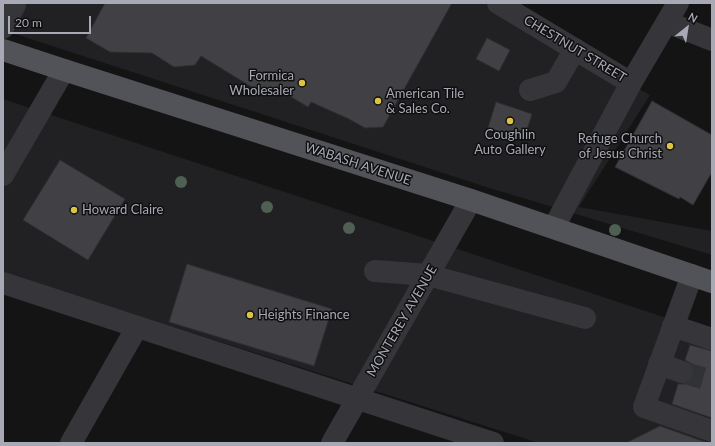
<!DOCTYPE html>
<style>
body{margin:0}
#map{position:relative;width:715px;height:446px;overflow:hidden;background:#141415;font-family:Lato,sans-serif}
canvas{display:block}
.frame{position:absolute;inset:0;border:4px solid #a7a9b4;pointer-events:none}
.north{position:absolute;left:667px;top:8px;width:40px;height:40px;-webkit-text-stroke:3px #0f0f10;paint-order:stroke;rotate:30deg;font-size:11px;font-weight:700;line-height:16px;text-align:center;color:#a7a9b4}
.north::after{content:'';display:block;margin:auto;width:14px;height:18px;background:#a7a9b4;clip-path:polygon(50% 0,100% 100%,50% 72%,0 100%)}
.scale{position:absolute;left:8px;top:16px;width:83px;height:18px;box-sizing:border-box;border:2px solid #a7a9b4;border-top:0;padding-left:5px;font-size:12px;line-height:14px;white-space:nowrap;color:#a7a9b4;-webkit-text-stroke:3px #0f0f10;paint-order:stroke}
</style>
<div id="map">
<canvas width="715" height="446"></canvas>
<div class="frame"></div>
<div class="north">N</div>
<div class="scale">20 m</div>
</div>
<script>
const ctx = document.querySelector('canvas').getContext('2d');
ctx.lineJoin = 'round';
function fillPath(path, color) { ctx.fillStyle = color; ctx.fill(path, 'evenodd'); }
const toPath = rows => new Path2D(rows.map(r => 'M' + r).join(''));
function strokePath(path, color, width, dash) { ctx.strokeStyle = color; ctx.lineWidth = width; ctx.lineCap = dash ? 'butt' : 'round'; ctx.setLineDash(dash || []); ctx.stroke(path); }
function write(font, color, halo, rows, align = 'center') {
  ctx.font = font + ' Lato,sans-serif'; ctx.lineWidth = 3; ctx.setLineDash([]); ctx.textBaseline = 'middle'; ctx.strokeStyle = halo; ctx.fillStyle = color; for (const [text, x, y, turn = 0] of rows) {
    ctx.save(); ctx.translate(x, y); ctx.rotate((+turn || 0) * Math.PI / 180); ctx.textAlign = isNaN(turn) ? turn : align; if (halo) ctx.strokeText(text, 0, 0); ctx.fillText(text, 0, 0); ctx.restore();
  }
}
fillPath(toPath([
 [3,3,484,3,650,95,579,207,712,231,712,255,483,186,3,30],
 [3,99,712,333,712,443,539,443,3,273]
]), '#212022');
const building = toPath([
 [105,3,452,3,383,127,365,128,349,119,311,102,308,107,278,89,255,89,201,56,195,65,174,67,152,53,110,52,86,38,105,3],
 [487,38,510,50,499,71,476,59,487,38],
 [652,101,712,135,712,172,693,205,680,197,679,199,615,167,652,101],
 [496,102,532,114,524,139,488,128,496,102],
 [60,160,125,199,88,260,23,220,60,160],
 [187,264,332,309,314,366,169,322,187,264],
 [690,345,712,351,712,418,672,404,678,384,684,384,690,382,694,376,694,370,692,364,685,360,690,345],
 [660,426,708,443,710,443,626,443,660,426]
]);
fillPath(building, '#414145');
strokePath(building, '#2f2e31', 1);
strokePath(toPath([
 [682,372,712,381]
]), '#313235', 22, [22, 11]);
strokePath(toPath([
 [498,3,631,83],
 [667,22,712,40],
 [3,28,15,5],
 [530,90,556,82,575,49],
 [3,175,64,70],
 [554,227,631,83,678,3],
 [375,271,428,275,585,318],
 [692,275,644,407,712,431],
 [3,283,493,443],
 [673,326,712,339],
 [659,364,682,372],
 [71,443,137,327],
 [332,443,471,200]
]), '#36363a', 22);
strokePath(toPath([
 [3,50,64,70,471,200,712,282]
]), '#525259', 22);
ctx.fillStyle = '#4f5f54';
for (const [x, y] of [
 [181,182],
 [267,207],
 [349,228],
 [615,230]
]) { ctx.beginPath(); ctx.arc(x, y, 6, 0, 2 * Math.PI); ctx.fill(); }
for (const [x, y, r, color] of [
 [302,83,4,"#dcc245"],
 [378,101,4,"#dcc245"],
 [510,121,4,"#dcc245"],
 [670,146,4,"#dcc245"],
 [74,210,4,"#dcc245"],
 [250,315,4,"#dcc245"]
]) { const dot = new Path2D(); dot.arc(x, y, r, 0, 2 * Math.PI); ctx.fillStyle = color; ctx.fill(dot); strokePath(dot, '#0f0f10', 1.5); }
write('13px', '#a7a9b4', '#0f0f10', [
 ["CHESTNUT STREET",575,49,31],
 ["WABASH AVENUE",358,164,18],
 ["MONTEREY AVENUE",402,321,-60]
]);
write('13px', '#a7a9b4', '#0f0f10', [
 ["Formica",294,76,"right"],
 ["Wholesaler",294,91,"right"],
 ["American Tile",386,94],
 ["& Sales Co.",386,109],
 ["Coughlin",510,135,"center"],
 ["Auto Gallery",510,150,"center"],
 ["Refuge Church",662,139,"right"],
 ["of Jesus Christ",662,154,"right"],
 ["Howard Claire",82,210],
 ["Heights Finance",258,315]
], 'left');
</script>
